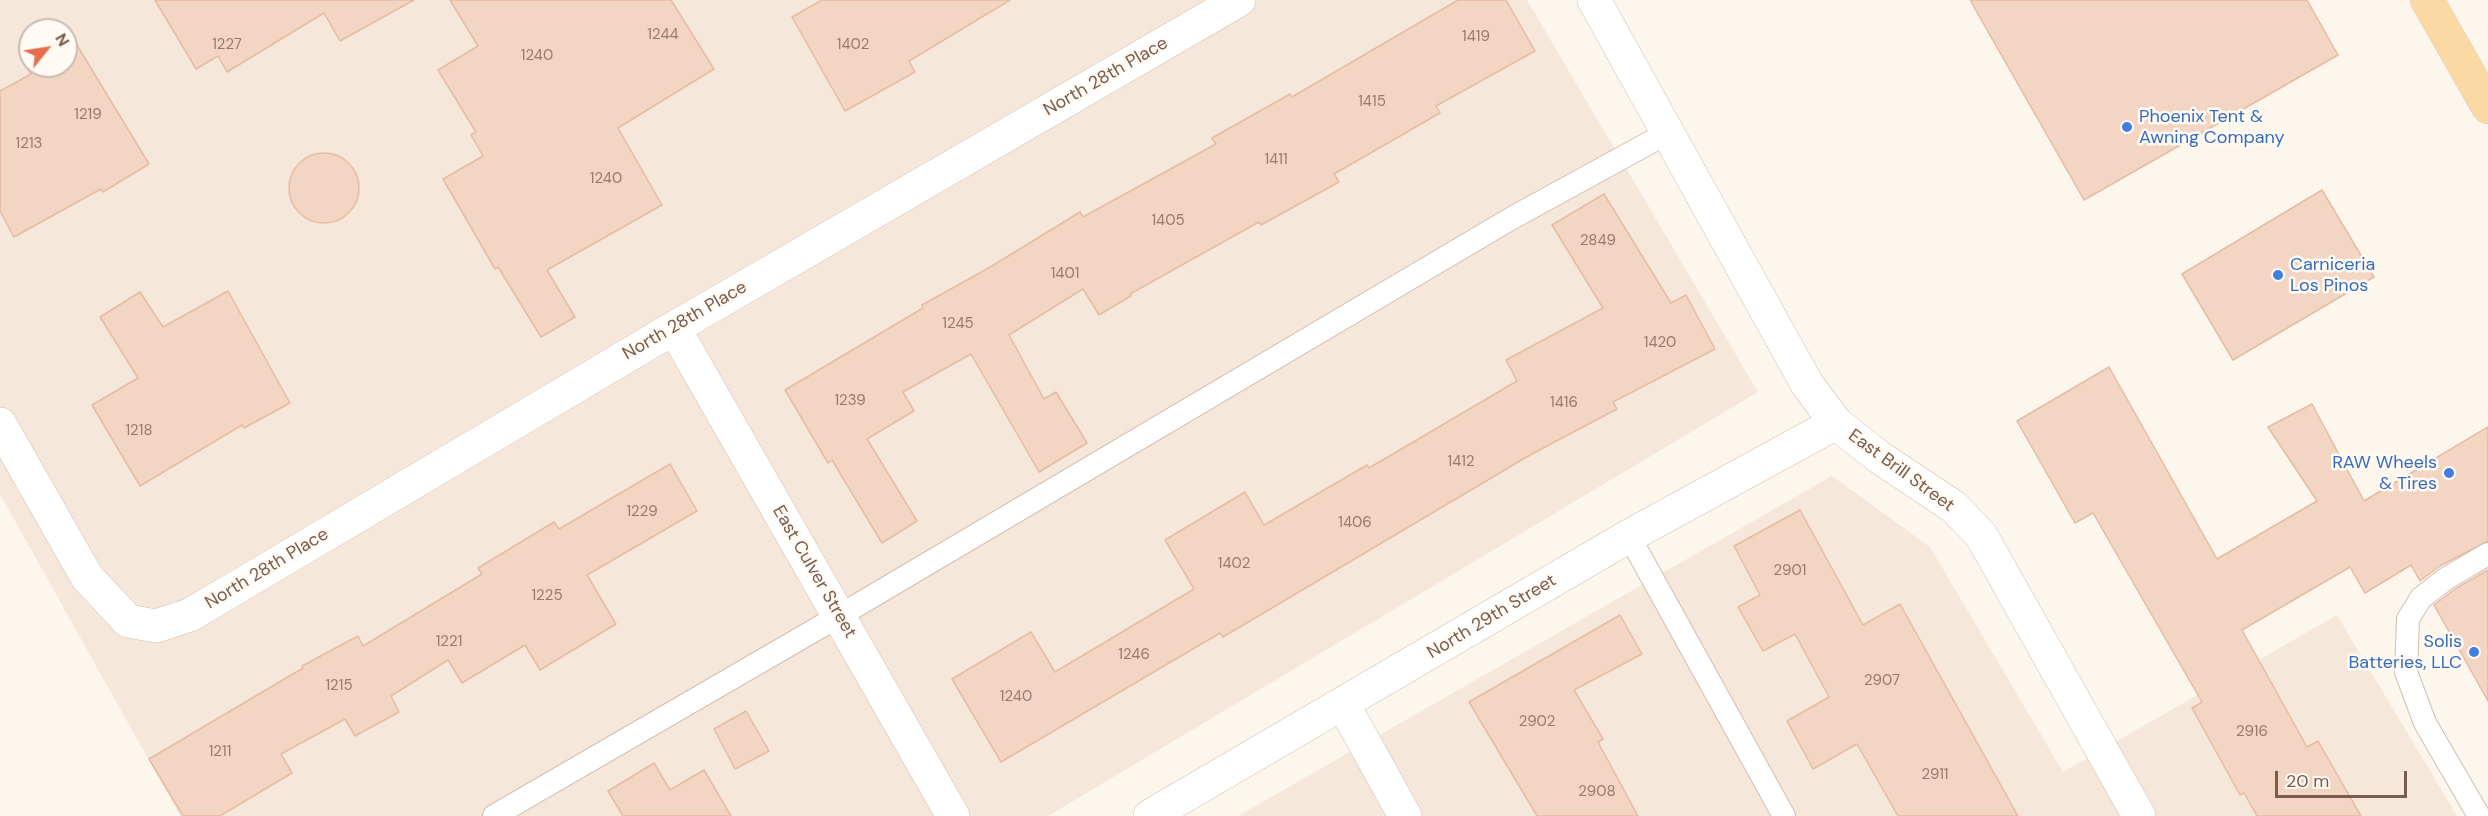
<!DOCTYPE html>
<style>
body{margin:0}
#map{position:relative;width:2488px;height:816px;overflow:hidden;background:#fdf6ec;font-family:"DM Sans",sans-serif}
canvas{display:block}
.north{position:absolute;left:18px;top:18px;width:60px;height:60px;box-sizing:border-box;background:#fffaf3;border:2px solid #cabbb1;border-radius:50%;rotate:60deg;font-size:16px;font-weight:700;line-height:24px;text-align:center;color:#7a5c4d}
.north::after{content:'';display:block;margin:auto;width:21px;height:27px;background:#e76f51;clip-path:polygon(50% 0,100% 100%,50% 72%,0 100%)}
.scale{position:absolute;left:2275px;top:771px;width:132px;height:27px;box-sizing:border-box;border:3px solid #7a5c4d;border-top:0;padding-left:8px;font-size:18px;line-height:21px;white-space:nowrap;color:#7a5c4d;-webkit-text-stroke:4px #fffaf3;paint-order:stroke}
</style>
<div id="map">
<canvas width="2488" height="816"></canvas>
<div class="north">N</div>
<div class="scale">20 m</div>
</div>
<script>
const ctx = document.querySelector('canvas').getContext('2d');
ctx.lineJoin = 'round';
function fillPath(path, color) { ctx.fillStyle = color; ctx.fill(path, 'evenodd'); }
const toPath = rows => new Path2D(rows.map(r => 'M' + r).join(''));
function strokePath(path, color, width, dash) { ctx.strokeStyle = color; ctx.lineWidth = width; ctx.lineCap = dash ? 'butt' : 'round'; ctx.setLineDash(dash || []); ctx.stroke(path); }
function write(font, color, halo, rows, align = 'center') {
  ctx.font = font + ' "DM Sans",sans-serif'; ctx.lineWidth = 5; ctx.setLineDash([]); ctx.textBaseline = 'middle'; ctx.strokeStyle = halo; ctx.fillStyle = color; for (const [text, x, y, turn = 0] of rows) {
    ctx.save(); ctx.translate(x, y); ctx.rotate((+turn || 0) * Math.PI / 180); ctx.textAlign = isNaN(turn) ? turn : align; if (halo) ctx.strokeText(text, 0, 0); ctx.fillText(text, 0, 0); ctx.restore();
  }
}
fillPath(toPath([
 [0,0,1527,0,1758,392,1048,816,180,816,0,494],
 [30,30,66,30,66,66,30,66],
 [1832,476,1930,547,2063,772,2337,615,2457,816,1238,816]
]), '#f5e8da');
const building = toPath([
 [155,0,414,0,340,41,324,13,227,72,218,56,196,69,155,0],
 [450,0,671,0,714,69,618,128,662,205,547,270,575,317,541,337,498,267,495,269,443,179,483,156,471,135,476,132,438,70,478,46,450,0],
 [822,0,1010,0,909,61,915,72,845,111,792,17,822,0],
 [1458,0,1506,0,1535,51,1436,106,1440,113,1334,174,1339,182,1261,225,1259,222,1130,294,1131,296,1099,315,1083,289,1009,335,1044,399,1056,392,1087,443,1039,472,971,354,903,392,914,411,867,439,917,521,882,543,832,460,828,463,785,390,923,308,922,305,992,266,1080,212,1083,217,1216,144,1212,138,1290,94,1292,97,1458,0],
 [1970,0,2307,0,2338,55,2084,200,1970,0],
 [69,32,149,164,103,192,101,189,14,237,0,211,0,91,31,74,22,60,30,55,30,66,66,66,66,33,69,32],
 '289 188a35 35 0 1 1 70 0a35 35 0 1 1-70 0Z',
 [2322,190,2374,277,2233,360,2182,274,2322,190],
 [1604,194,1671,303,1686,295,1715,349,1613,402,1617,409,1530,455,1223,637,1220,633,1001,762,952,679,1031,632,1055,672,1194,589,1165,540,1245,492,1264,525,1367,465,1369,468,1517,381,1506,360,1603,308,1552,225,1604,194],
 [228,291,290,403,244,428,242,425,140,486,92,405,138,378,100,317,140,292,163,327,228,291],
 [2109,367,2217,559,2317,501,2268,427,2312,404,2364,501,2488,427,2488,541,2440,566,2420,581,2411,565,2365,593,2350,567,2242,630,2307,747,2318,741,2361,816,2257,816,2244,793,2240,795,2192,708,2202,702,2093,513,2075,523,2017,421,2109,367],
 [670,464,697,511,587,575,616,624,540,670,525,645,462,683,448,660,391,696,399,712,355,736,345,719,281,754,292,773,220,816,183,816,149,759,303,668,302,666,358,636,363,646,482,574,478,568,554,522,559,529,670,464],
 [1800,510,1863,625,1900,604,2018,816,1898,816,1857,744,1813,769,1787,721,1829,697,1795,634,1763,651,1738,607,1760,595,1734,546,1800,510],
 [2488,570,2488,701,2434,605,2455,589,2488,570],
 [1620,615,1642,654,1574,690,1603,739,1598,742,1638,816,1537,816,1469,702,1620,615],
 [746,711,769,751,735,769,714,729,746,711],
 [654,763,670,790,704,770,731,816,623,816,608,791,654,763]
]);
fillPath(building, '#f3d5c3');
strokePath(building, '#e6bba3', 1.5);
const lane = toPath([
 [1629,536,1784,816],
 [494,816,839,616,1512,218,1669,132],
 [2479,816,2425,723,2406,672,2408,619,2421,598,2447,578,2488,554]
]);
const street = toPath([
 [1594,0,1807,384,1836,423,1879,457,1954,507,1981,535,2139,816],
 [674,328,953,816],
 [0,424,87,577,128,621,156,626,190,615,674,328,1239,0],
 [1343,704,1405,816],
 [1150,816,1629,536,1836,423]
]);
const primary = toPath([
 [2427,0,2488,107]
]);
strokePath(lane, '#d1beb0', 24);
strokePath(street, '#d1beb0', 34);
strokePath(primary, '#dad1cd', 34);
strokePath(lane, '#fff', 22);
strokePath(street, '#fff', 33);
strokePath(primary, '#fbd9a5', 33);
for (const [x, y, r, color] of [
 [2127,127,6,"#3f7fe0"],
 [2278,275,6,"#3f7fe0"],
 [2449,473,6,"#3f7fe0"],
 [2474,652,6,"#3f7fe0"]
]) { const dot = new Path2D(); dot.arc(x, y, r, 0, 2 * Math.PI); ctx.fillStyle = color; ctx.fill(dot); strokePath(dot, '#fffaf3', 2); }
write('15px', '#987a6a', null, [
 ["1244",663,35],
 ["1419",1476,37],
 ["1227",227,45],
 ["1402",853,45],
 ["1240",537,56],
 ["1415",1372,102],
 ["1219",88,115],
 ["1213",29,144],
 ["1411",1276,160],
 ["1240",606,179],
 ["1405",1168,221],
 ["2849",1598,241],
 ["1401",1065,274],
 ["1245",958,324],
 ["1420",1660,343],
 ["1239",850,401],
 ["1416",1564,403],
 ["1218",139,431],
 ["1412",1461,462],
 ["1229",642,512],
 ["1406",1355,523],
 ["1402",1234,564],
 ["2901",1790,571],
 ["1225",547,596],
 ["1221",449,642],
 ["1246",1134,655],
 ["2907",1882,681],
 ["1215",339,686],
 ["1240",1016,697],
 ["2902",1537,722],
 ["2916",2252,732],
 ["1211",220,752],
 ["2911",1935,775],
 ["2908",1597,792]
]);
write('18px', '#7a5c4d', '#fffaf3', [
 ["North 28th Place",1106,77,-30],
 ["North 28th Place",685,321,-30],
 ["East Brill Street",1901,471,36],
 ["North 28th Place",267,569,-31],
 ["East Culver Street",814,572,60],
 ["North 29th Street",1492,617,-31]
]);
write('18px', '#366cbe', '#fffaf3', [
 ["Phoenix Tent &",2139,117],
 ["Awning Company",2139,138],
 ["Carniceria",2290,265],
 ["Los Pinos",2290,286],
 ["RAW Wheels",2437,463,"right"],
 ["& Tires",2437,484,"right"],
 ["Solis",2462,642,"right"],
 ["Batteries, LLC",2462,663,"right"]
], 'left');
</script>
